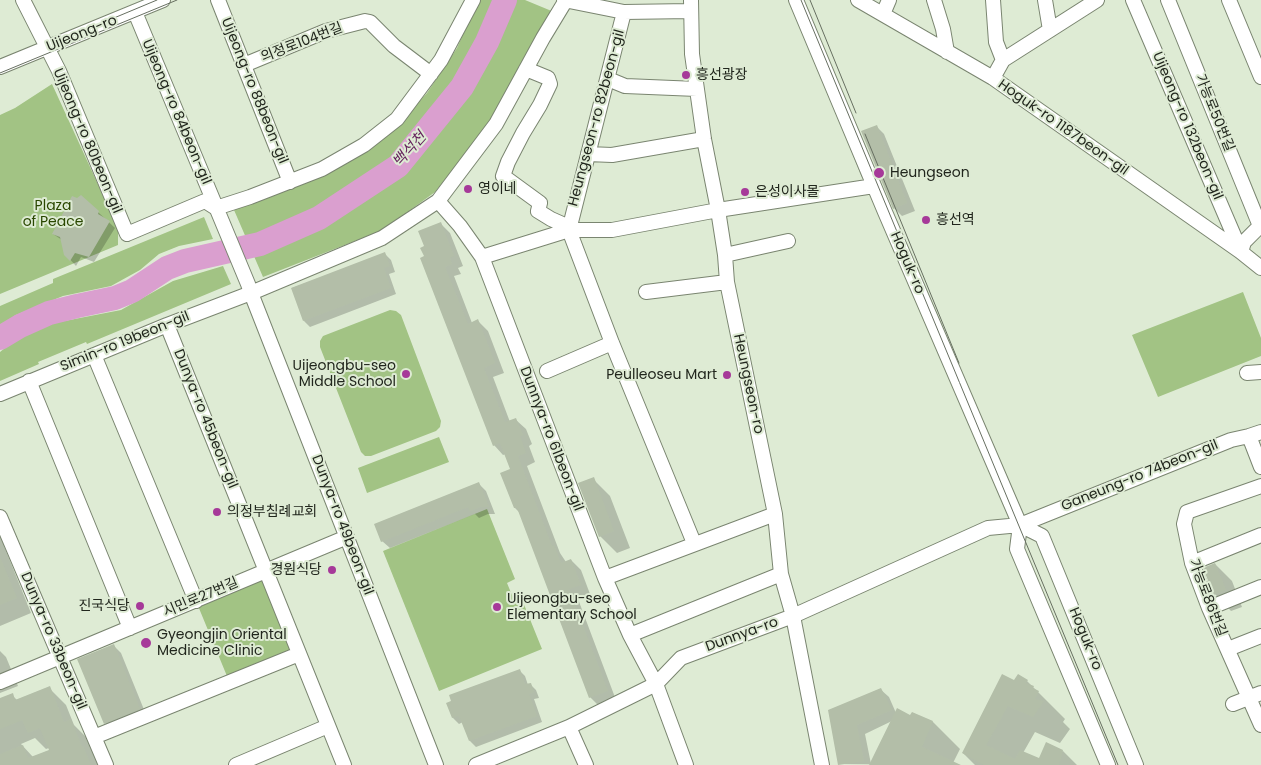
<!DOCTYPE html>
<meta charset="utf-8">
<style>
body{margin:0}
canvas{display:block;background:#deebd4}
</style>
<canvas width="1261" height="765"></canvas>
<script>
const ctx = document.querySelector('canvas').getContext('2d');
ctx.lineJoin = 'round';
function fillPath(path, color) { ctx.fillStyle = color; ctx.fill(path, 'evenodd'); }
const toPath = rows => new Path2D(rows.map(r => 'M' + r).join(''));
function strokePath(path, color, width, dash) { ctx.strokeStyle = color; ctx.lineWidth = width; ctx.lineCap = dash ? 'butt' : 'round'; ctx.setLineDash(dash || []); ctx.stroke(path); }
function write(font, color, halo, rows, align = 'center') {
  ctx.font = font + ' Poppins,"Noto Sans KR",sans-serif'; ctx.lineWidth = 4; ctx.setLineDash([]); ctx.textBaseline = 'middle'; ctx.strokeStyle = halo; ctx.fillStyle = color; for (const [text, x, y, turn = 0] of rows) {
    ctx.save(); ctx.translate(x, y); ctx.rotate((+turn || 0) * Math.PI / 180); ctx.textAlign = isNaN(turn) ? turn : align; if (halo) ctx.strokeText(text, 0, 0); ctx.fillText(text, 0, 0); ctx.restore();
  }
}
fillPath(toPath([
 [478,0,525,0,554,12,494,118,435,192,383,230,263,277,234,210,353,158,395,128,427,93,457,48],
 [52,84,118,228,118,245,0,294,0,115,15,108],
 [204,217,213,239,179,246,159,254,140,270,111,286,63,296,16,315,0,327,0,306,53,283,53,279],
 [223,266,231,284,87,344,86,342,38,362,39,364,0,381,0,352,21,335,49,324,121,310,173,281],
 [1243,292,1261,338,1261,356,1158,397,1132,335],
 [390,310,396,311,401,315,441,421,440,427,436,431,371,456,365,456,361,452,320,347,320,341,323,336],
 [439,437,449,462,367,493,358,468],
 [487,509,515,579,507,583,514,600,521,597,542,649,439,691,383,551],
 [267,571,299,654,229,681,196,601]
]), '#a2c384');
fillPath(toPath([
 [876,126,884,134,915,211,902,216,894,208],
 [848,143,852,147,868,184,862,178],
 [98,212,115,228,94,262,81,257,76,266,66,255,62,240,53,234],
 [441,224,450,233,463,266,458,268,461,274,454,276,472,323,478,321,488,331,504,373,493,377,510,422,516,420,526,429,532,444,529,446,535,462,527,466,560,553,566,562,571,560,581,570,590,594,578,599,616,700,600,707,590,697,520,513,515,508,512,470,506,454,503,455,494,445,425,257,426,247],
 [385,254,391,260,395,272,389,274,396,294,310,327,304,321,292,288],
 [593,479,610,496,630,548,617,553,600,536],
 [479,484,486,491,495,514,488,514,479,518,475,514,390,548,382,541],
 [0,524,8,545,4,546,31,613,0,626],
 [1215,564,1232,581,1242,607,1231,611,1215,594],
 [113,645,121,653,147,717,113,731,105,723],
 [0,651,6,657,18,686,0,693],
 [519,670,525,676,528,685,530,684,536,690,539,698,534,699,542,722,476,747,470,741,463,722,459,724,453,718,448,703],
 [1018,676,1027,681,1065,719,1063,722,1070,729,1060,743,1035,732,1023,753,1040,760,1063,751,1077,765,975,765,963,753],
 [49,688,66,705,74,725,87,738,97,762,100,765,0,765,0,700,12,695,18,701],
 [35,738,46,749,49,748,50,750,33,757,21,744],
 [880,689,889,697,896,713,911,717,913,713,933,722,960,749,952,765,840,764,829,711],
 [892,721,871,764,865,734]
]), '#0003');
strokePath(toPath([
 [0,338,20,326,49,313,77,306,115,298,132,291,167,268,185,261,260,244,319,218,398,166,462,87,487,42,505,0]
]), '#da9fcf', 24);
fillPath(toPath([
 [877,125,907,203,893,209,861,131],
 [81,195,99,211,98,214,110,221,89,257,75,253,70,261,64,255,60,237,52,234,72,196,77,198],
 [441,222,454,256,450,258,452,264,445,267,468,324,478,319,495,363,484,368,505,422,516,418,523,435,520,436,526,453,518,456,552,546,554,545,561,563,571,559,581,585,569,589,608,691,589,698,517,508,514,508,500,473,510,469,500,443,493,446,420,258,424,256,420,248,424,246,418,231],
 [385,252,390,266,384,268,391,288,303,321,291,288],
 [594,477,614,531,599,537,578,483],
 [479,482,489,507,480,507,470,511,468,507,381,542,374,524],
 [0,557,17,598,0,605],
 [1215,563,1226,590,1214,595,1203,568],
 [114,644,140,709,104,724,77,659],
 [520,669,525,684,531,683,534,692,529,694,537,716,469,741,459,716,452,718,446,703,451,701,449,695],
 [1002,674,1014,680,1018,674,1028,680,1026,683,1034,686,1033,688,1039,691,1035,699,1044,701,1033,717,1008,706,986,745,1015,759,1020,750,1039,758,1046,742,1063,750,1059,765,984,765,962,753],
 [50,686,64,722,71,719,82,747,83,746,91,765,0,765,0,754,23,745,28,758,49,750,40,728,28,733,22,720,0,729,0,698,13,693,15,700],
 [881,688,892,710,857,725,864,761,838,765,828,710],
 [897,708,910,715,912,712,933,721,922,747,961,765,869,765]
]), '#b3bea8');
const minor = toPath([
 [23,0,59,71,127,234,205,201,216,208,250,197,322,169,364,145,397,119,441,60,473,0],
 [218,0,290,182],
 [564,0,624,12,690,11],
 [691,0,692,54,704,139,718,210,725,255,727,282,775,514,781,574,793,616,822,765],
 [796,0,885,212,1020,525,1017,549,1108,765],
 [858,0,993,78,1241,252,1261,268],
 [934,0,943,29,947,52],
 [993,0,996,42,1003,60],
 [1045,0,1050,30],
 [1133,0,1241,252],
 [1168,0,1260,226],
 [1229,0,1261,77],
 [135,12,248,284,251,293,436,765],
 [624,12,569,230,612,343,694,543],
 [883,14,889,0],
 [244,65,326,31,365,21,370,22,394,46,431,74],
 [0,67,163,0],
 [526,69,548,78,550,84,540,105,523,133,508,162,503,176,540,203,538,211,551,219,569,227],
 [993,78,1003,60,1097,0],
 [608,79,625,86,697,89],
 [588,154,612,155,704,139],
 [438,201,460,226,482,257,605,578,630,635,656,684,686,765],
 [1241,252,1244,242,1261,225],
 [725,255,788,241],
 [482,257,569,230,612,230,718,210,874,186],
 [646,292,727,282],
 [167,325,344,765],
 [94,355,196,601],
 [547,371,612,343],
 [1247,373,1261,372],
 [29,381,130,628],
 [0,394,167,325,251,293,382,238,438,201,496,124,543,38,566,0],
 [1249,436,1261,467],
 [1261,486,1187,512,1184,524,1192,563,1209,608,1261,725],
 [0,517,106,765],
 [1020,525,1042,536,1136,765],
 [1192,563,1261,535],
 [605,578,775,514],
 [1209,608,1261,587],
 [630,635,781,574],
 [1228,649,1261,636],
 [0,682,347,537],
 [1233,704,1261,693],
 [569,727,586,765],
 [94,737,299,654],
 [236,765,328,726],
 [476,765,569,727,656,684,681,658,793,616,988,528,1020,525,1231,440,1249,436,1261,432]
]);
strokePath(minor, '#7a8570', 16);
strokePath(minor, '#fff', 14);
strokePath(toPath([
 [801,0,1118,765],
 [810,0,856,113],
 [102,23,157,0],
 [0,73,177,0],
 [865,134,959,363]
]), '#676f61', 1);
for (const [x, y, r, color] of [
 [686,75,5,"#a63999"],
 [879,173,6,"#a63999"],
 [468,189,5,"#a63999"],
 [745,192,5,"#a63999"],
 [926,220,5,"#a63999"],
 [406,374,5,"#a63999"],
 [727,375,5,"#a63999"],
 [217,512,5,"#a63999"],
 [332,570,5,"#a63999"],
 [140,606,5,"#a63999"],
 [497,607,5,"#a63999"],
 [146,643,6,"#a63999"]
]) { const dot = new Path2D(); dot.arc(x, y, r, 0, 2 * Math.PI); ctx.fillStyle = color; ctx.fill(dot); strokePath(dot, '#deebd4', 2); }
write('14px', '#21261d', '#deebd4', [
 ["Uijeong-ro",82,34,-22],
 ["의정로104번길",302,43,-21],
 ["Uijeong-ro 88beon-gil",254,91,68],
 ["Uijeong-ro 84beon-gil",176,112,67],
 ["가능로50번길",1214,113,68],
 ["Heungseon-ro 82beon-gil",597,118,-75],
 ["Uijeong-ro 132beon-gil",1187,126,67],
 ["Hoguk-ro 1187beon-gil",1063,128,35],
 ["Uijeong-ro 80beon-gil",87,141,67],
 ["Hoguk-ro",907,263,67],
 ["Simin-ro 19beon-gil",125,342,-22],
 ["Heungseon-ro",748,384,78],
 ["Dunya-ro 45beon-gil",205,419,68],
 ["Dunnya-ro 61beon-gil",551,439,69],
 ["Ganeung-ro 74beon-gil",1140,476,-22],
 ["Dunya-ro 49beon-gil",342,525,69],
 ["시민로27번길",201,598,-23],
 ["가능로86번길",1207,598,69],
 ["Dunnya-ro",742,635,-20],
 ["Hoguk-ro",1085,639,68],
 ["Dunya-ro 33beon-gil",53,641,67]
]);
write('14px', '#21261d', '#deebd4', [
 ["흥선광장",696,75],
 ["Heungseon",890,173],
 ["영이네",478,189],
 ["은성이사몰",755,192],
 ["흥선역",936,220],
 ["Uijeongbu-seo",396,366,"right"],
 ["Middle School",396,382,"right"],
 ["Peulleoseu Mart",717,375,"right"],
 ["의정부침례교회",227,512],
 ["경원식당",322,570,"right"],
 ["Uijeongbu-seo",507,599],
 ["Elementary School",507,615],
 ["진국식당",130,606,"right"],
 ["Gyeongjin Oriental",157,635],
 ["Medicine Clinic",157,651]
], 'left');
write('14px', '#2a4700', '#deebd4', [
 ["Plaza",53,206],
 ["of Peace",53,222]
]);
write('italic 15px', '#631e5b', '#deebd4', [
 ["백석천",410,150,-48]
]);
</script>
